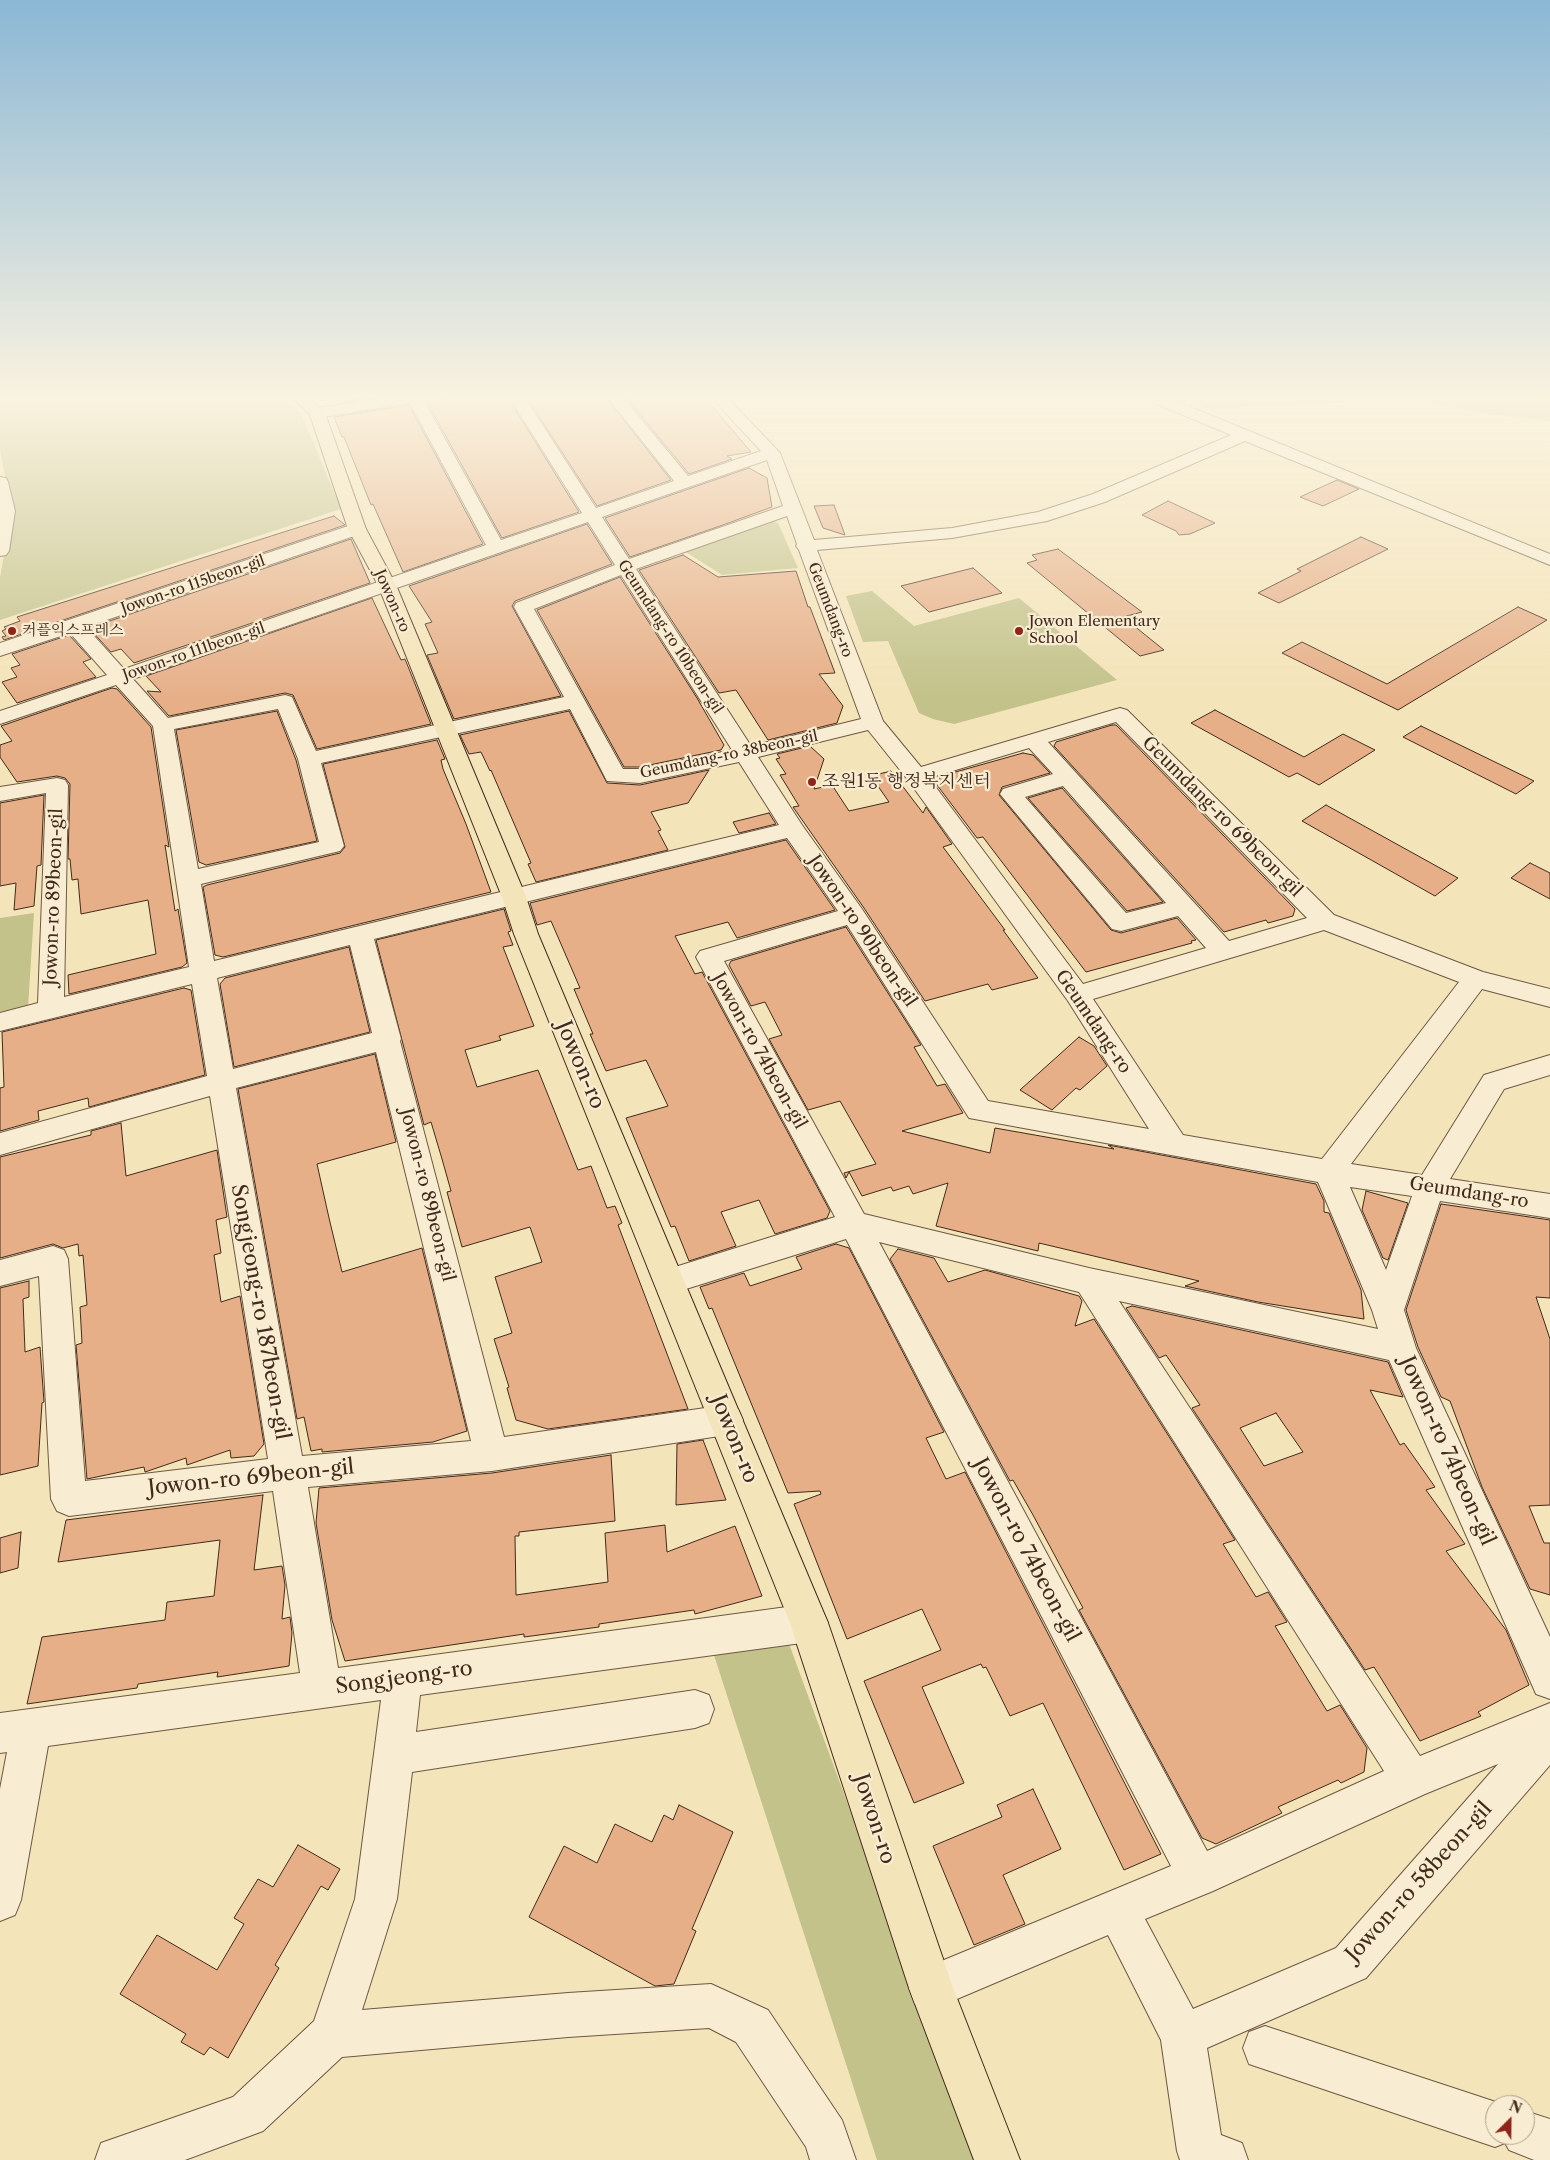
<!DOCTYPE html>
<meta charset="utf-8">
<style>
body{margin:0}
#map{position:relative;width:1550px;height:2160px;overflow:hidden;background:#f4e4b9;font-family:"Libre Caslon Text",serif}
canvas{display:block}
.north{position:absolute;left:1485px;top:2095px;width:50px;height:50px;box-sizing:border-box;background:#f8edd2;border:1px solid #af9f89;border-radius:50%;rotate:23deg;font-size:14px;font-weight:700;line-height:20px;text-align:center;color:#422a1c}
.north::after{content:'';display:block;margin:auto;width:18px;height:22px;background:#8f2418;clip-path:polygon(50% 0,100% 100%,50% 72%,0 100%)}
</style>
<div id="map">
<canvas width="1550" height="2160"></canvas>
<div class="north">N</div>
</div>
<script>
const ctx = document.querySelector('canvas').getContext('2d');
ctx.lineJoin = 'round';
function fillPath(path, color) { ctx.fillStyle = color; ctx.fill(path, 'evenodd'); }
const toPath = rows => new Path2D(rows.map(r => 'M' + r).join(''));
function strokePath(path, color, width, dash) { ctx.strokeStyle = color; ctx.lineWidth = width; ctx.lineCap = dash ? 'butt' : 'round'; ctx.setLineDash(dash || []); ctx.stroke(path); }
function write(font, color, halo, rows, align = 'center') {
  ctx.font = font + ' "Libre Caslon Text","Noto Serif KR",serif'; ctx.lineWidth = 4.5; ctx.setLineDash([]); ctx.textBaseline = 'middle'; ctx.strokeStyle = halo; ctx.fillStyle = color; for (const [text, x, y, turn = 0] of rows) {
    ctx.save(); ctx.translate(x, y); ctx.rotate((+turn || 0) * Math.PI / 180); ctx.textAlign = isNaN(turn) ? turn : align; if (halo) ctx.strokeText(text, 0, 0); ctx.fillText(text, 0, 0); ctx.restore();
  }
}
fillPath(toPath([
 [0,395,282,395,302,415,341,509,0,620,0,577,12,510,0,451],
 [1175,395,1550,395,1550,421,1488,414,1413,399,1207,409],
 [770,521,778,523,798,568,722,575,684,551],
 [872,591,914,626,1019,598,1117,680,954,724,933,719,919,713,888,641,863,642,846,596],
 [34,913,28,1007,0,1012,0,918],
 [788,1641,978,2160,877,2160,713,1652]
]), '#c2c28a');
const building = toPath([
 [337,395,389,395,341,402,337,395],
 [444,395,506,395,579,512,502,538,427,402,440,400,444,395],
 [525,395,604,395,671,480,597,506,525,395],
 [624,395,707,395,711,400,711,405,751,452,727,456,732,459,689,474,624,395],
 [409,405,483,544,403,572,373,504,371,505,344,437,342,437,334,417,409,405],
 [749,468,767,478,772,507,720,526,630,557,605,518,749,468],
 [1337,480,1359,489,1323,506,1300,497,1337,480],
 [1168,501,1215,523,1190,534,1179,535,1176,531,1142,515,1168,501],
 [834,505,845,535,823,528,814,506,834,505],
 [334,516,345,525,4,640,2,637,6,636,2,631,6,629,4,627,20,621,17,617,334,516],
 [587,524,612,564,515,601,512,606,561,696,454,719,427,655,438,653,425,624,432,622,409,586,587,524],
 [1361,537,1388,549,1279,603,1258,593,1301,571,1297,569,1361,537],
 [351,539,370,583,134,663,121,649,111,652,89,628,351,539],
 [1058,549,1142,612,1123,617,1164,650,1140,656,1027,563,1037,560,1032,555,1058,549],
 [683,555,718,577,796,571,808,607,810,607,835,673,819,674,843,706,837,723,768,740,736,690,719,693,639,570,683,555],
 [973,568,1002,593,929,612,901,586,973,568],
 [620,577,697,698,724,745,721,750,640,767,624,767,537,610,620,577],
 [372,598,401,660,405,659,431,724,317,749,293,695,285,693,169,716,147,691,161,692,146,676,372,598],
 [1518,607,1547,620,1398,710,1282,653,1302,642,1387,684,1518,607],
 [69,635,91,659,83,662,96,677,17,703,2,682,17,677,11,668,20,665,12,654,69,635],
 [112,688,117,689,151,727,169,847,165,845,175,911,178,909,187,963,182,967,69,994,68,975,156,954,148,900,81,914,78,879,72,880,70,859,68,859,70,784,65,778,57,776,17,782,0,757,0,745,12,741,1,726,112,688],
 [1215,710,1304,757,1343,734,1375,750,1319,785,1297,773,1289,777,1191,723,1215,710],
 [277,711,296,760,317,841,206,865,199,862,176,730,277,711],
 [569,711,607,783,640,785,709,770,688,803,651,812,661,830,658,831,668,850,536,882,528,864,531,863,491,770,490,771,481,752,469,754,460,735,569,711],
 [1112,725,1116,725,1295,909,1293,916,1268,923,1266,920,1224,932,1054,746,1056,742,1112,725],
 [1421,726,1534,781,1516,794,1403,737,1421,726],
 [437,740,445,759,441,760,443,769,466,824,491,892,223,957,215,955,203,887,207,885,340,853,345,847,323,764,437,740],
 [810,746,824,759,814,789,832,785,849,811,889,802,871,776,891,771,923,813,926,807,952,844,943,847,1005,930,1003,930,1038,978,992,990,988,984,925,1001,864,908,793,807,799,806,780,775,786,774,776,759,780,758,777,754,810,746],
 [1023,753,1033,755,1050,773,1002,787,999,795,1111,930,1121,933,1177,918,1196,940,1191,941,1192,943,1086,972,989,845,983,837,977,838,937,785,941,776,1023,753],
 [1062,788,1163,902,1127,911,1028,798,1062,788],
 [44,795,41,865,37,866,34,906,14,910,16,883,0,886,0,803,44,795],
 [1326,805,1458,878,1435,896,1302,821,1326,805],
 [769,813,776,824,739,833,733,822,769,813],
 [786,840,835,910,737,938,728,922,675,936,695,974,702,972,830,1211,827,1218,775,1234,759,1200,721,1212,736,1246,689,1261,675,1226,671,1227,626,1118,668,1106,646,1060,606,1071,590,1034,593,1034,574,989,580,988,551,921,537,925,530,903,786,840],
 [1530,863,1550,873,1550,899,1511,878,1530,863],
 [504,909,511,931,508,932,513,945,503,947,534,1026,499,1036,501,1040,465,1050,477,1087,538,1070,578,1170,591,1166,607,1208,615,1206,622,1223,618,1225,688,1409,548,1429,516,1420,507,1388,509,1387,494,1339,512,1333,495,1277,542,1262,530,1227,462,1247,447,1192,451,1191,442,1159,431,1122,424,1125,376,940,504,909],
 [846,927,921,1045,914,1047,937,1086,945,1084,963,1113,902,1131,990,1153,995,1128,1114,1149,1108,1145,1316,1184,1324,1201,1324,1212,1329,1213,1361,1290,1364,1319,1258,1302,1185,1286,1199,1281,1039,1243,1038,1251,936,1226,948,1183,913,1194,909,1186,893,1191,891,1187,862,1196,849,1172,846,1178,844,1173,876,1164,840,1101,808,1110,769,1039,782,1035,765,1002,751,1006,729,965,731,961,846,927],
 [349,947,370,1032,234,1067,220,984,225,978,349,947],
 [184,988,191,990,205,1075,89,1107,88,1098,38,1111,39,1120,0,1131,0,1088,4,1087,2,1032,184,988],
 [1079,1037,1094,1046,1107,1066,1080,1090,1076,1088,1052,1110,1020,1090,1079,1037],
 [375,1054,396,1142,317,1164,329,1218,342,1272,422,1248,467,1431,433,1442,322,1452,322,1449,311,1451,304,1417,297,1419,238,1089,375,1054],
 [121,1123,126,1176,217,1150,227,1217,216,1220,221,1253,214,1255,221,1302,240,1296,264,1444,254,1456,231,1458,230,1450,187,1465,186,1458,145,1472,144,1467,87,1479,76,1345,82,1343,80,1307,87,1305,83,1255,79,1256,78,1244,63,1248,53,1244,0,1258,0,1157,91,1135,91,1131,121,1123],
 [1366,1191,1408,1203,1388,1260,1383,1258,1362,1210,1366,1191],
 [1441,1204,1550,1220,1550,1298,1536,1297,1550,1339,1550,1505,1529,1506,1544,1543,1550,1543,1550,1595,1530,1589,1482,1487,1450,1401,1441,1397,1418,1347,1406,1310,1441,1204],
 [836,1244,849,1248,944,1432,926,1438,946,1479,965,1472,1161,1854,1124,1870,1043,1703,1010,1716,986,1667,983,1668,981,1664,922,1687,964,1783,914,1803,864,1681,941,1650,922,1609,847,1639,794,1504,821,1494,820,1491,788,1493,712,1308,709,1309,700,1287,744,1273,750,1286,802,1269,796,1257,836,1244],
 [898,1249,934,1258,948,1282,985,1270,1079,1296,1082,1301,1075,1326,1094,1319,1235,1540,1223,1544,1256,1597,1268,1592,1287,1622,1275,1626,1327,1711,1340,1705,1367,1748,1364,1772,1341,1783,1338,1780,1278,1807,1282,1813,1216,1844,1202,1838,1079,1610,1083,1608,1033,1515,1013,1480,1010,1481,890,1259,898,1249],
 [29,1281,29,1297,23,1299,25,1352,40,1347,44,1402,42,1403,38,1466,0,1475,0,1288,29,1281],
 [1132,1306,1388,1362,1403,1397,1370,1390,1400,1445,1404,1443,1435,1487,1426,1490,1465,1544,1446,1551,1506,1630,1529,1685,1478,1712,1481,1716,1420,1741,1374,1667,1365,1670,1192,1408,1200,1405,1166,1355,1159,1358,1126,1308,1132,1306],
 [1276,1413,1303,1452,1264,1466,1240,1428,1276,1413],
 [703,1440,726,1500,676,1505,677,1444,703,1440],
 [611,1455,615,1521,519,1532,519,1536,515,1536,516,1595,608,1582,605,1533,665,1525,667,1552,735,1526,762,1596,695,1614,694,1610,599,1624,599,1627,524,1637,524,1634,345,1661,332,1620,316,1523,319,1488,492,1473,611,1455],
 [263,1495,254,1570,282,1566,285,1585,282,1619,290,1617,292,1633,289,1666,217,1677,218,1672,138,1684,137,1688,27,1704,42,1637,165,1620,167,1602,214,1596,220,1540,58,1562,66,1520,263,1495],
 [21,1532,18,1568,0,1573,0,1538,21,1532],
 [1033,1789,1061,1849,1003,1875,1025,1924,974,1945,933,1846,1002,1817,997,1805,1033,1789],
 [679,1805,733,1832,692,1929,696,1931,674,1984,655,1986,529,1917,564,1846,597,1863,615,1824,652,1842,664,1815,673,1820,679,1805],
 [298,1845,340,1869,328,1890,321,1886,275,1965,279,1968,228,2058,210,2047,204,2055,181,2042,186,2034,120,1994,157,1935,217,1970,244,1924,234,1918,258,1879,273,1887,298,1845]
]);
fillPath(building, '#e6af88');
strokePath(building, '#422a1c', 1);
const minor = toPath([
 [403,395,442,395,440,398,424,401,501,540,582,513,508,395,523,395,596,508,674,481,606,395,621,395,688,476,761,451,709,395,725,395,780,453,814,540,952,528,1038,512,1093,494,1231,435,1142,398,1140,395,1161,395,1550,554,1550,565,1245,441,1105,502,1047,521,952,538,817,550,883,721,921,767,1113,710,1120,708,1127,710,1334,915,1483,972,1550,989,1550,1007,1482,989,1351,1164,1422,1175,1484,1075,1550,1055,1550,1075,1504,1089,1450,1179,1550,1194,1550,1218,1440,1201,1404,1310,1416,1348,1550,1637,1550,1699,1536,1694,1389,1360,1119,1301,1420,1756,1550,1703,1550,1765,1366,1978,1207,2048,1221,2135,1242,2143,1248,2160,1180,2160,1177,2151,1161,2040,1108,1935,931,2010,915,2004,909,1988,915,1972,1171,1866,846,1239,670,1294,659,1290,654,1281,659,1272,835,1217,696,957,700,951,838,911,787,838,374,939,401,1039,400,1041,504,1437,726,1405,738,1409,743,1420,738,1431,726,1435,492,1471,308,1487,338,1668,809,1604,822,1610,828,1623,822,1636,809,1642,420,1695,416,1732,695,1690,709,1695,714,1709,709,1723,695,1728,412,1772,397,1899,362,2010,568,1993,711,1984,768,2010,842,2120,856,2160,810,2160,806,2147,736,2042,709,2028,568,2037,342,2057,263,2131,185,2160,95,2160,101,2143,233,2097,314,2021,355,1899,381,1700,48,1746,21,1900,15,1915,0,1921,0,1789,7,1752,0,1753,0,1713,300,1673,273,1491,69,1516,57,1511,51,1499,39,1276,0,1286,0,1260,53,1246,64,1250,68,1259,85,1481,268,1459,210,1096,0,1155,0,1133,207,1076,192,984,0,1031,0,1013,38,1003,46,793,0,801,0,787,57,778,65,780,68,785,64,997,189,967,153,726,116,685,0,724,0,711,107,675,70,633,0,656,0,643,351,525,357,524,363,525,366,529,363,533,86,627,124,669,486,545,410,403,317,418,312,416,309,413,312,410,317,408,403,395],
 [767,460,783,506,629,559,602,517,767,460],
 [787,516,797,544,796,546,799,550,861,719,751,746,636,569,787,516],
 [588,522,615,565,516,603,514,607,564,697,316,751,292,697,285,695,168,718,133,679,588,522],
 [621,575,732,750,640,769,623,769,534,609,621,575],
 [278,709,298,759,319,842,198,869,174,729,278,709],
 [570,709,607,781,640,783,739,762,779,825,214,961,201,884,340,851,344,846,321,763,570,709],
 [1116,722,1307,918,1229,941,1048,742,1116,722],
 [868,730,908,780,1068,1001,1149,1129,988,1101,862,909,802,825,758,757,868,730],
 [1029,748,1053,774,1003,789,1000,794,1112,929,1121,931,1178,916,1206,948,1083,984,929,778,1029,748],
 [1063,786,1166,903,1126,913,1025,797,1063,786],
 [847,925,969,1118,1318,1182,1372,1310,1378,1329,1089,1268,864,1214,724,961,847,925],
 [1324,930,1459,982,1322,1159,1183,1135,1093,999,1324,930],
 [350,945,372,1033,233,1069,217,978,350,945],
 [376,1052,471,1441,302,1456,236,1088,376,1052],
 [1350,1187,1412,1196,1386,1270,1350,1187],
 [879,1242,1079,1292,1384,1771,1207,1851,879,1242],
 [1498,1764,1336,1948,1193,2009,1145,1919,1213,1891,1425,1794,1498,1764],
 [0,477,6,478,8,482,15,511,9,551,6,555,0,556,0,477],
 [1265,2026,1505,2105,1495,2105,1495,2135,1525,2135,1525,2111,1550,2119,1550,2160,1534,2160,1509,2150,1505,2143,1495,2147,1249,2064,1243,2048,1249,2032,1265,2026]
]);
const major = toPath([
 [291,395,307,395,325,413,366,529,396,585,526,897,538,934,828,1623,953,1988,1020,2160,974,2160,909,1988,790,1623,514,934,502,897,378,585,348,529,310,415,291,395]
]);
strokePath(minor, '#6e5843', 2);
strokePath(major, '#422a1c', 2);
fillPath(minor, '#f8edd2');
fillPath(major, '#f4e4b9');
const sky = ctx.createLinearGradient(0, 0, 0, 698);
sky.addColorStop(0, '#8bb7d5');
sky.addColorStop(0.57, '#faf3e0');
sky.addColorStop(1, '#faf3e000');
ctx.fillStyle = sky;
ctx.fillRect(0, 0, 1550, 698);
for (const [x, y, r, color] of [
 [12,631,5,"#8f2418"],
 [1019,631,5,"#8f2418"],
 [812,782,5,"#8f2418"]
]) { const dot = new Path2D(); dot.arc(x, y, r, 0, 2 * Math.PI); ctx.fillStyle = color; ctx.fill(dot); strokePath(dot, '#f8edd2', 2); }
write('15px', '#422a1c', '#f8edd2', [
 ["Jowon-ro 115beon-gil",193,585,-19],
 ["Jowon-ro",392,601,66],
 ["Geumdang-ro",830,610,69],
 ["Geumdang-ro 10beon-gil",670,637,57],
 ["Jowon-ro 111beon-gil",194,652,-19],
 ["Geumdang-ro 38beon-gil",729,755,-12]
]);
write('15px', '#422a1c', '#f8edd2', [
 ["Jowon Elementary",1029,622],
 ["School",1029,639],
 ["커플익스프레스",22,631]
], 'left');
write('18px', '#422a1c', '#f8edd2', [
 ["조원1동 행정복지센터",822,782]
], 'left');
write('18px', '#422a1c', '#f8edd2', [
 ["Geumdang-ro 69beon-gil",1222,817,45],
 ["Jowon-ro 89beon-gil",54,897,-88],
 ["Jowon-ro 90beon-gil",862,931,56],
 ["Geumdang-ro",1093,1022,56],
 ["Jowon-ro 74beon-gil",759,1051,61],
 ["Geumdang-ro",1469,1193,9],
 ["Jowon-ro 89beon-gil",427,1195,76]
]);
write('21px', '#422a1c', '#f8edd2', [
 ["Jowon-ro",580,1065,67],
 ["Songjeong-ro 187beon-gil",260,1312,80],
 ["Jowon-ro",734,1439,68],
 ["Jowon-ro 74beon-gil",1447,1451,66],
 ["Jowon-ro 69beon-gil",251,1478,-6],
 ["Jowon-ro 74beon-gil",1026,1550,62],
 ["Songjeong-ro",404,1678,-8],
 ["Jowon-ro",874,1819,72],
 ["Jowon-ro 58beon-gil",1419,1882,-48]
]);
</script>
